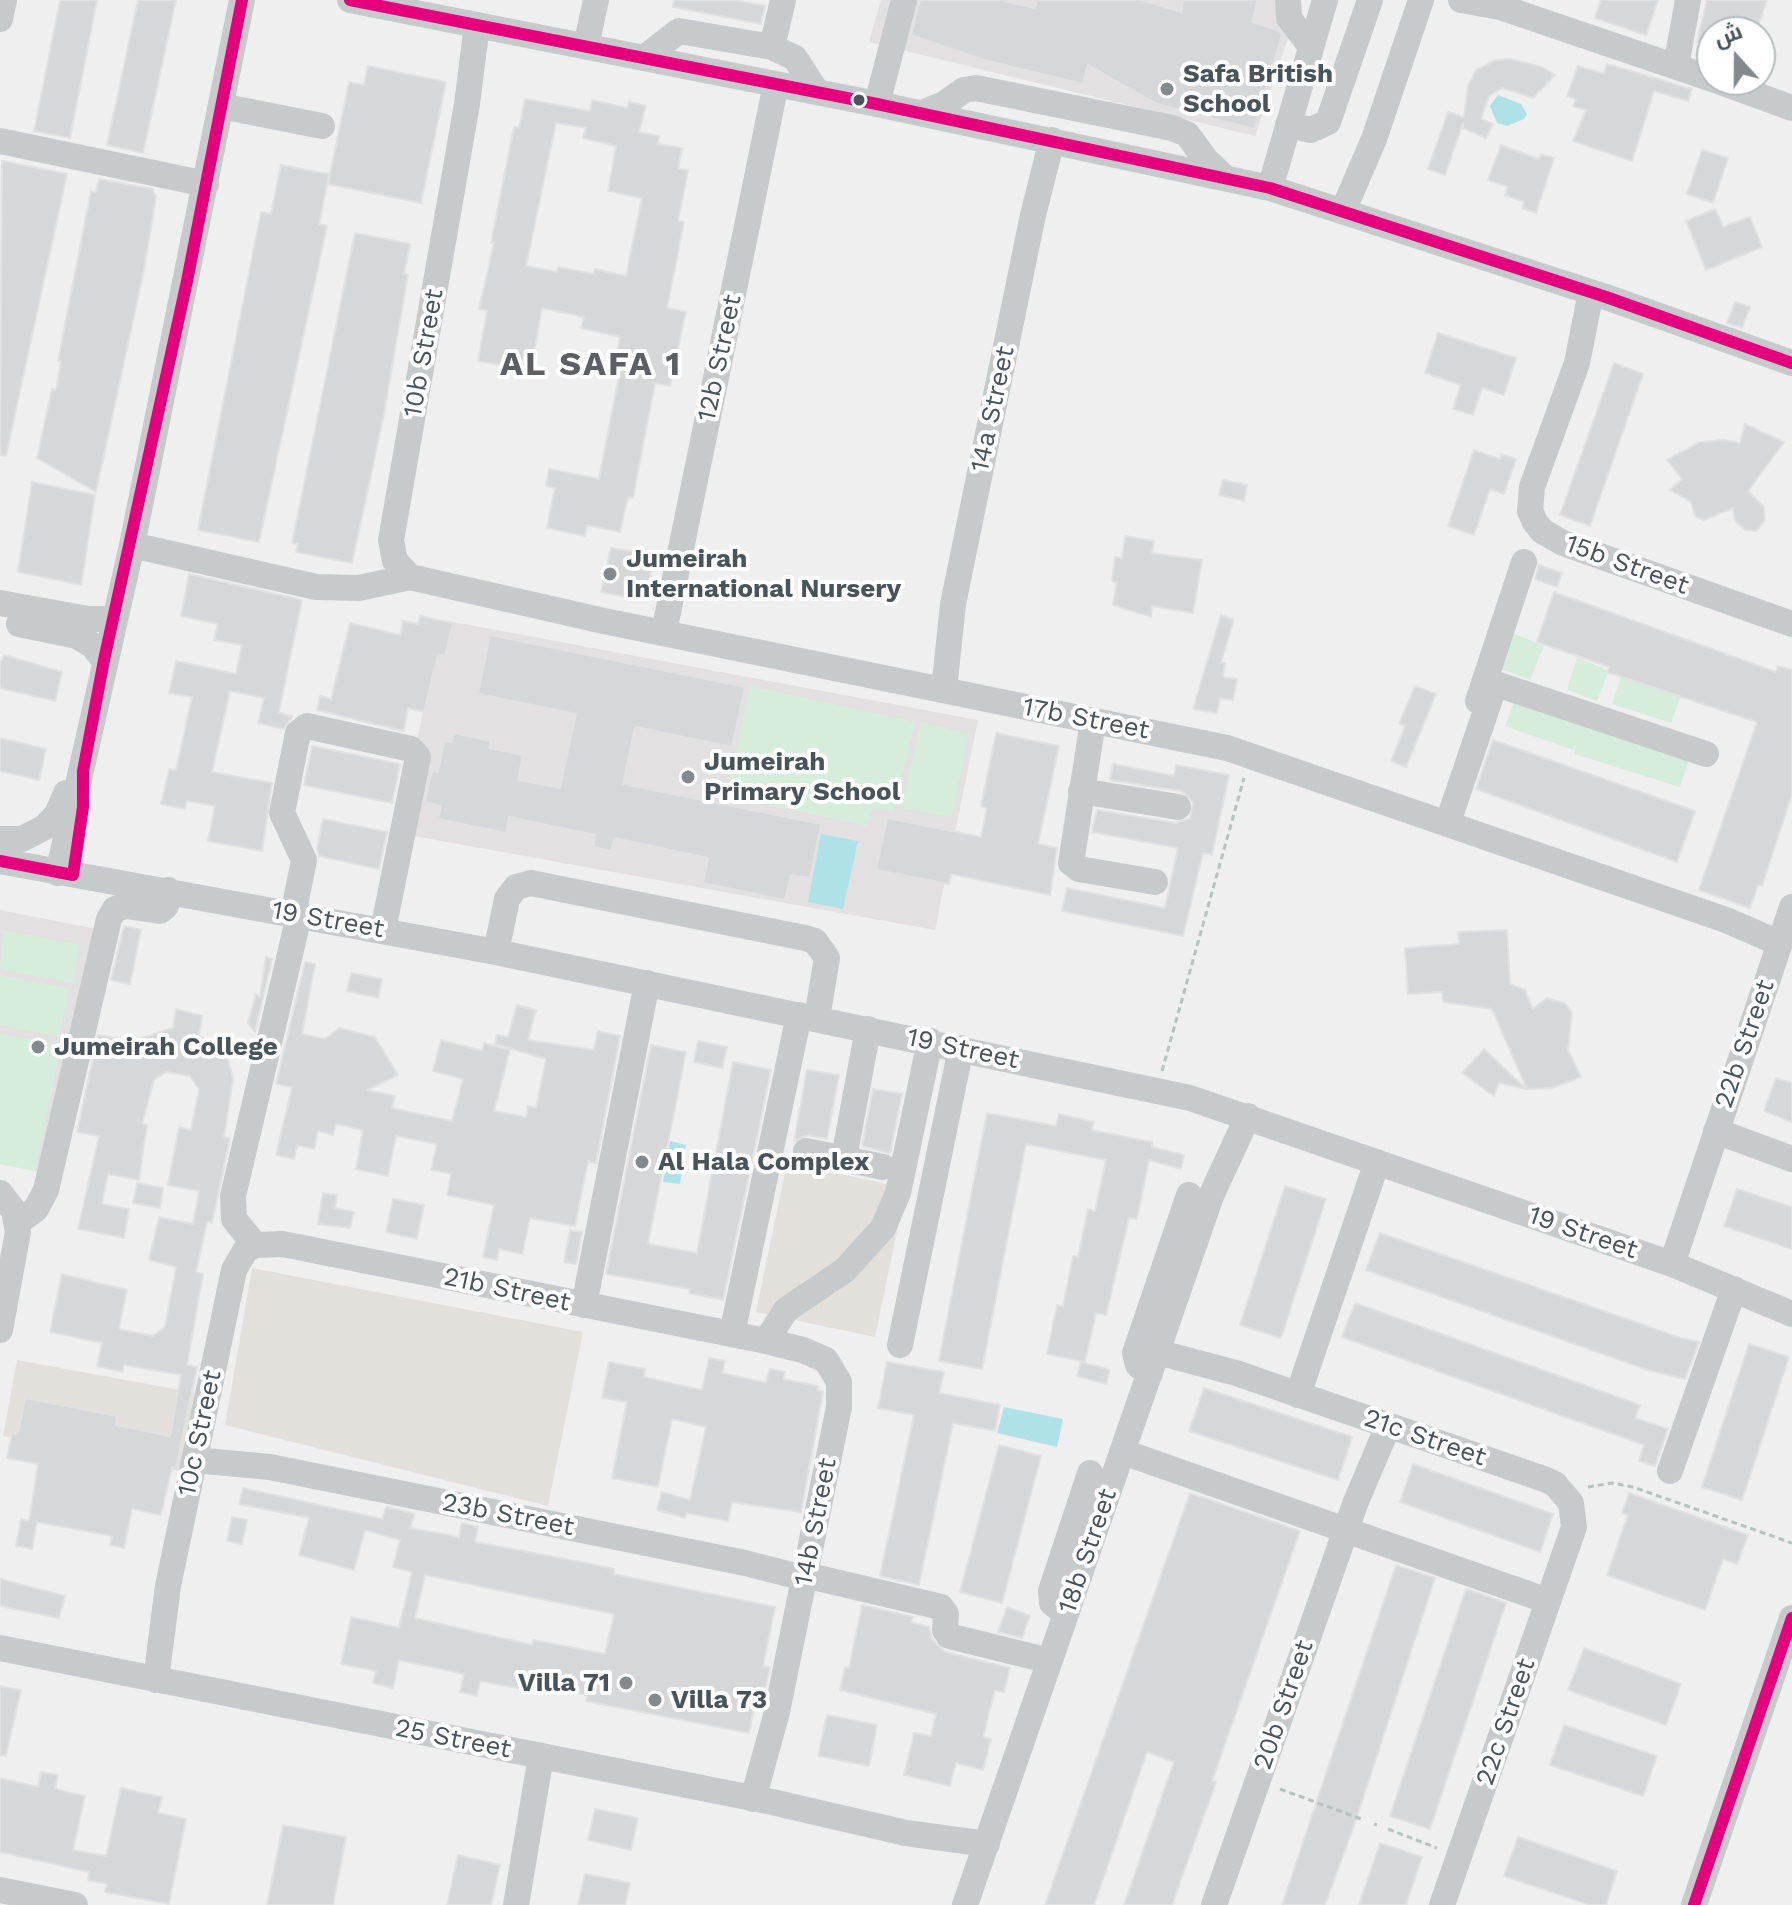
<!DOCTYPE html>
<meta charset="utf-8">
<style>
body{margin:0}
#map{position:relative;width:1792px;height:1905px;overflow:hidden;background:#f0efef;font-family:"Work Sans",Cairo,sans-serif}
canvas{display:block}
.north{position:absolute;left:1696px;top:16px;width:80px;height:80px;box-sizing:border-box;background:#fff;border:2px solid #b6bbbd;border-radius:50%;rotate:339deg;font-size:22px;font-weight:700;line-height:32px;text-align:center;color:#48545a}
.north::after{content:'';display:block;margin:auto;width:28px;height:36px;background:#838a8e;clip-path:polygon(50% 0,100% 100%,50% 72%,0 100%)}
</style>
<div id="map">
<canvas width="1792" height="1905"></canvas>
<div class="north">ش</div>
</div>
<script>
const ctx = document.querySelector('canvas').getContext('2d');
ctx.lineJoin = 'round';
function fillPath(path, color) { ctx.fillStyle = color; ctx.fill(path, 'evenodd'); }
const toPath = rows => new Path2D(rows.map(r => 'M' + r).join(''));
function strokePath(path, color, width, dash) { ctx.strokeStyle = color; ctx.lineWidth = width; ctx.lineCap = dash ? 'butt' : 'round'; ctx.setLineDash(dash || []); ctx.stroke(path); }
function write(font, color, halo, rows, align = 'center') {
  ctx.font = font + ' "Work Sans",sans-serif'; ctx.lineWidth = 8; ctx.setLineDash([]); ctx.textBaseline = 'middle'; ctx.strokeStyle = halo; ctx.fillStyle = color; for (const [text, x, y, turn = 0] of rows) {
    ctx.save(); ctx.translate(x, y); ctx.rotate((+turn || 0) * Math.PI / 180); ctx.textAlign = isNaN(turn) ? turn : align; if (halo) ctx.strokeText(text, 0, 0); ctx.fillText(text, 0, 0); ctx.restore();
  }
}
fillPath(toPath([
 [881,0,1301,0,1255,136,869,42],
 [443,620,978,720,935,930,397,833],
 [0,910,102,930,47,1173,0,1164]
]), '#e2e0e1');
fillPath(toPath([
 [1510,632,1544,646,1530,680,1496,667],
 [1577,658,1609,670,1597,701,1567,690],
 [1623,671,1683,690,1671,723,1612,704],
 [750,686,915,722,894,812,872,808,867,826,726,796],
 [1517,694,1691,754,1680,787,1574,754,1576,744,1573,750,1505,726],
 [921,722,969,734,951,817,901,808],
 [3,930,80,945,72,983,0,969],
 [0,975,69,989,59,1037,0,1025],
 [0,1034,61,1045,35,1171,0,1164]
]), '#d6eddc');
fillPath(toPath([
 [787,1163,906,1188,875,1337,756,1312],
 [252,1268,583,1332,548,1506,225,1425],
 [17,1360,207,1395,190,1473,3,1436]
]), '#e3e0dc');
fillPath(toPath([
 [1498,95,1521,104,1527,114,1524,119,1507,126,1497,123,1490,106],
 [821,834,858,841,843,909,808,902],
 [670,1141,686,1145,680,1184,663,1182],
 [1004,1407,1063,1419,1057,1447,997,1433]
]), '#aee2e7');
const building = toPath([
 [60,0,97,0,70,138,34,131,60,0],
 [138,0,176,0,143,153,107,145,138,0],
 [674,0,734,0,765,6,761,24,673,7,674,0],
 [920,0,1000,0,1035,8,1037,0,1141,0,1181,12,1183,0,1258,0,1252,22,1278,30,1282,35,1254,129,1157,104,1088,65,1083,84,984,60,911,35,920,0],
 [1601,0,1658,0,1646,35,1595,18,1601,0],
 [1707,0,1767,0,1756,32,1712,32,1712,47,1697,42,1707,0],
 [1510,59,1542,67,1555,75,1533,98,1502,88,1489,96,1481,119,1493,124,1486,138,1463,128,1463,123,1445,175,1428,169,1448,112,1464,117,1468,86,1476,70,1496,60,1510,59],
 [1607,64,1692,89,1688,101,1654,91,1632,161,1573,141,1586,110,1573,106,1576,99,1567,96,1578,66,1604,74,1607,64],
 [368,66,446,82,421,203,328,184,349,82,364,85,368,66],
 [525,99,590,111,592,100,627,108,629,102,646,106,639,132,659,136,658,144,682,148,678,169,688,170,678,221,684,222,667,308,686,312,670,386,655,383,633,498,628,497,620,532,587,525,585,536,547,528,555,488,546,486,549,469,599,479,619,376,613,375,620,337,581,328,584,317,542,308,531,370,478,361,487,311,479,309,494,243,491,243,514,127,519,128,525,99],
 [556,123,586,128,583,138,616,146,608,191,642,198,626,276,595,269,594,274,558,267,557,272,526,266,556,123],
 [1501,145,1539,159,1541,154,1554,158,1536,213,1522,208,1524,202,1505,195,1508,187,1488,180,1501,145],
 [1702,150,1728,158,1713,203,1687,194,1702,150],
 [2,161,67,174,6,456,0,455,2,161],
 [281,165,329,174,319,224,327,226,259,542,198,530,261,212,271,214,281,165],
 [99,179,152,189,156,197,144,270,96,492,37,458,52,389,56,390,61,361,58,361,91,191,96,192,99,179],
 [1715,209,1723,227,1750,217,1762,247,1706,270,1686,221,1715,209],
 [355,233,410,244,404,274,408,275,383,419,352,563,296,552,298,544,292,543,355,233],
 [1735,302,1750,307,1742,328,1727,323,1735,302],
 [1438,333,1516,358,1504,395,1482,388,1473,415,1453,409,1461,385,1425,373,1438,333],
 [1614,363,1643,374,1590,526,1560,515,1614,363],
 [1745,424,1784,442,1748,491,1764,507,1765,520,1756,531,1745,530,1735,521,1733,508,1704,520,1696,517,1690,501,1670,490,1682,479,1667,460,1700,442,1724,440,1740,443,1745,424],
 [1474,450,1500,459,1501,454,1516,459,1504,494,1490,489,1474,535,1448,526,1474,450],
 [1223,480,1247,485,1244,501,1219,495,1223,480],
 [32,482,95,495,81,585,18,572,32,482],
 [1125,536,1154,541,1152,553,1202,560,1193,613,1152,606,1151,617,1113,605,1117,582,1112,581,1115,557,1122,558,1125,536],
 [611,548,654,555,648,586,636,599,601,592,611,548],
 [1539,565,1562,573,1557,587,1535,579,1539,565],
 [189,574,302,600,279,712,292,717,283,729,258,723,264,698,230,691,212,772,272,783,262,851,208,841,215,806,187,801,185,809,161,804,169,769,176,770,192,697,169,693,176,661,236,674,242,645,214,640,218,624,181,616,189,574],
 [1554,592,1776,672,1778,666,1792,670,1792,794,1762,886,1758,885,1750,908,1699,890,1757,722,1607,672,1609,667,1537,642,1554,592],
 [1221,615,1234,620,1221,662,1225,663,1223,677,1237,679,1233,700,1220,698,1217,713,1193,709,1221,615],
 [420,616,453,623,445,656,438,654,424,712,408,708,404,731,317,710,320,696,331,699,350,623,400,635,403,621,418,624,420,616],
 [490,635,745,687,732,747,635,727,623,784,821,824,810,878,791,875,785,900,703,883,708,858,614,838,611,851,593,847,595,835,509,817,506,833,438,819,441,806,425,802,432,771,438,772,444,741,452,742,454,733,491,741,489,748,523,755,518,780,560,788,576,714,478,694,490,635],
 [4,655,62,672,55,701,0,688,0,664,4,655],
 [1415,686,1436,694,1406,767,1391,761,1405,726,1399,724,1415,686],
 [996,733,1059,746,1038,844,1057,848,1050,895,951,874,949,884,876,870,887,818,981,837,987,808,981,806,996,733],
 [0,738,46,749,39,780,0,771,0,738],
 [1493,740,1695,811,1677,862,1476,789,1493,740],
 [312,746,400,764,392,803,304,785,312,746],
 [1113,764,1174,776,1176,765,1229,775,1212,855,1203,853,1183,936,1062,911,1067,888,1165,908,1178,848,1092,832,1097,810,1176,823,1190,818,1193,802,1181,791,1110,780,1113,764],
 [323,819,387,832,379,869,319,856,317,849,323,819],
 [124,926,141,930,130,984,111,980,124,926],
 [1507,930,1510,984,1525,990,1533,1009,1547,998,1566,1004,1572,1013,1568,1050,1581,1077,1552,1088,1527,1089,1492,1009,1443,1002,1442,992,1408,994,1405,948,1459,944,1458,932,1507,930],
 [266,957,272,959,255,1032,248,1023,256,994,260,997,266,957],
 [305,962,315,964,302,1034,325,1039,339,1028,375,1037,398,1075,367,1090,395,1096,392,1108,452,1121,463,1079,433,1071,441,1040,482,1051,484,1043,510,1050,494,1111,526,1117,528,1106,536,1108,546,1059,495,1044,497,1035,508,1037,517,1005,536,1010,528,1040,594,1050,598,1031,620,1036,596,1163,588,1161,575,1226,530,1218,522,1254,499,1249,497,1260,483,1257,494,1205,447,1195,451,1174,431,1170,437,1144,396,1136,388,1176,356,1169,363,1130,336,1124,333,1135,318,1131,314,1149,297,1145,294,1159,276,1155,292,1087,276,1084,305,962],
 [351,973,382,979,378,998,347,991,351,973],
 [176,1009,202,1016,199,1035,227,1055,233,1078,224,1137,230,1138,212,1223,207,1222,196,1272,203,1274,187,1365,197,1367,176,1468,172,1467,161,1515,132,1509,124,1548,110,1545,112,1536,37,1522,32,1549,16,1546,21,1519,29,1521,38,1464,7,1458,12,1433,18,1434,25,1398,117,1416,116,1425,170,1436,181,1375,124,1365,122,1372,97,1366,102,1343,50,1332,62,1274,127,1290,119,1329,153,1336,165,1327,176,1267,149,1260,159,1217,193,1224,199,1191,168,1185,179,1127,191,1130,199,1089,190,1076,166,1072,154,1080,142,1124,147,1125,139,1180,108,1174,102,1204,129,1209,124,1238,78,1229,99,1136,77,1132,98,1035,133,1041,173,1028,176,1009],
 [698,1041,727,1047,722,1068,694,1062,698,1041],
 [651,1045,686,1052,648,1244,697,1253,733,1062,771,1070,723,1300,689,1293,690,1289,606,1274,651,1045],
 [1484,1049,1526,1089,1499,1083,1494,1096,1462,1073,1484,1049],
 [807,1070,839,1075,827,1139,808,1135,794,1141,807,1070],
 [1776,1078,1792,1083,1792,1122,1764,1111,1776,1078],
 [873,1089,902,1094,890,1153,862,1146,873,1089],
 [987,1113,1056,1126,1059,1114,1094,1122,1092,1130,1152,1142,1152,1147,1184,1155,1181,1169,1149,1160,1137,1219,1129,1218,1106,1315,1096,1313,1085,1362,1047,1354,1057,1305,1063,1306,1073,1256,1078,1257,1088,1209,1095,1211,1106,1160,1026,1144,982,1369,939,1361,987,1113],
 [137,1183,163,1188,160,1208,133,1203,137,1183],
 [1285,1186,1326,1199,1281,1338,1240,1325,1285,1186],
 [1737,1189,1792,1207,1792,1249,1724,1226,1737,1189],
 [323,1193,337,1195,335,1208,354,1212,350,1228,318,1224,323,1193],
 [393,1199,424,1205,417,1239,386,1232,393,1199],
 [570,1230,582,1232,576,1264,564,1262,570,1230],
 [1380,1233,1681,1338,1699,1342,1685,1379,1648,1370,1366,1270,1380,1233],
 [1355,1303,1640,1405,1635,1418,1668,1429,1655,1466,1639,1461,1644,1445,1342,1337,1355,1303],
 [1749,1344,1789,1357,1742,1500,1702,1487,1749,1344],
 [709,1358,725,1361,722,1373,766,1383,770,1369,785,1372,783,1379,818,1386,817,1390,823,1392,801,1512,732,1502,728,1521,687,1513,685,1518,657,1510,662,1492,690,1500,706,1427,672,1419,658,1487,612,1478,627,1402,602,1398,609,1362,645,1369,644,1377,702,1390,709,1358],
 [887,1362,944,1372,939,1393,1000,1405,995,1431,953,1423,919,1585,880,1576,914,1415,878,1408,887,1362],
 [1081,1362,1110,1370,1106,1384,1077,1376,1081,1362],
 [1204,1388,1352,1437,1338,1480,1189,1431,1204,1388],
 [999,1445,1041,1456,1002,1603,960,1592,999,1445],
 [1413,1464,1553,1514,1540,1552,1400,1502,1413,1464],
 [243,1488,382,1519,386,1507,400,1510,415,1514,410,1528,459,1537,462,1523,478,1527,475,1542,582,1562,614,1569,613,1574,775,1607,763,1666,770,1667,764,1694,757,1693,749,1733,586,1701,588,1695,523,1683,522,1689,480,1681,477,1696,469,1694,460,1692,464,1674,399,1660,393,1688,373,1683,376,1671,341,1664,351,1617,399,1628,412,1572,393,1567,400,1540,365,1530,354,1570,299,1555,309,1518,239,1504,243,1488],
 [425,1575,614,1614,605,1654,533,1640,532,1645,415,1618,425,1575],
 [1190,1493,1300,1531,1212,1781,1216,1782,1172,1905,1124,1905,1174,1762,1147,1752,1094,1905,1045,1905,1190,1493],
 [1629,1493,1748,1535,1737,1564,1723,1559,1705,1610,1607,1575,1628,1515,1622,1513,1629,1493],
 [232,1517,247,1520,242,1544,227,1541,232,1517],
 [1396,1565,1435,1578,1354,1826,1325,1905,1282,1905,1396,1565],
 [0,1579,65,1596,59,1618,0,1606,0,1579],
 [1466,1589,1506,1603,1430,1829,1390,1816,1466,1589],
 [862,1605,913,1617,911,1622,929,1627,932,1639,945,1652,1010,1668,1004,1692,995,1690,983,1737,991,1739,983,1770,956,1763,950,1786,904,1775,914,1733,931,1736,936,1714,840,1690,845,1667,849,1668,862,1605],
 [1007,1607,1030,1616,1022,1638,998,1632,1007,1607],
 [1584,1648,1681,1684,1666,1725,1568,1690,1584,1648],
 [0,1686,21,1690,6,1756,0,1755,0,1686],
 [827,1715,877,1725,869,1766,818,1756,827,1715],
 [1564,1725,1657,1756,1643,1796,1550,1765,1564,1725],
 [41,1772,58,1775,55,1789,85,1796,73,1850,106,1856,121,1788,162,1797,158,1813,186,1819,169,1904,105,1892,107,1884,88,1880,89,1872,0,1852,0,1778,38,1787,41,1772],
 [595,1809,638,1818,631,1850,588,1840,595,1809],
 [283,1825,346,1837,333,1905,267,1905,283,1825],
 [1518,1837,1617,1871,1606,1905,1590,1905,1504,1876,1518,1837],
 [1380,1843,1422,1857,1406,1905,1359,1905,1380,1843],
 [458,1855,500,1865,491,1905,447,1905,458,1855],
 [585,1874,630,1883,625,1905,578,1905,585,1874]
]);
fillPath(building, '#d6d7d8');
strokePath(building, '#e1e1e2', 2);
strokePath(toPath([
 [1162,1071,1244,778],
 [1588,1487,1612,1483,1633,1487,1792,1543],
 [1280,1789,1364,1820],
 [1374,1824,1377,1825],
 [1388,1829,1437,1848]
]), '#b7c1bd', 3, [6, 4]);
strokePath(toPath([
 [350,0,877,104,1270,188,1606,297,1792,363],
 [1288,0,1289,18,1311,47],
 [1461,0,1500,7,1712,79],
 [0,19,4,0],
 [477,25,467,104,391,540,395,561,410,577,604,621,1227,748,1726,920,1779,943],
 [586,46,596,0],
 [772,47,783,0],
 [644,58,679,31,772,47,795,58,817,92],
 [1676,66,1688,0],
 [1715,80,1792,108],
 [877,104,904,0],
 [221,106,322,126],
 [922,113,944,104,964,90,976,88,1172,128,1187,134,1206,160,1225,178],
 [1288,125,1311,130,1328,122,1370,0],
 [0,141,206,184],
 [1270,188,1325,0],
 [1343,211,1374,139,1421,0],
 [1591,292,1577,363,1532,487,1530,511,1535,522,1542,531,1563,543,1792,624],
 [132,545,316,587,359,588,410,577],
 [0,603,88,619,115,619],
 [19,624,77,636,92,645,104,660],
 [664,632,776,84],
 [944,690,953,604,1033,215,1052,140],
 [1478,701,1524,562],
 [1093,721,1071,863,1079,869,1155,882],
 [1081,791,1178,807],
 [1448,822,1493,690,1499,685,1706,754],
 [0,839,22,839,45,827,57,814,66,793],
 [0,861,496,952,1190,1098,1672,1264,1792,1314],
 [58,873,132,545,242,0],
 [293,915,304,860,282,813,298,733,307,726,411,749,418,757,383,930],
 [496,952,507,899,516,887,531,883,805,938,815,941,827,958,817,1018],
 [1716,1131,1792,1159],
 [806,1151,883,1167],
 [844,1158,868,1029],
 [0,1193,14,1211,18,1232,0,1330],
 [17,1223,36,1209,46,1190,109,919,115,909,126,906,160,911,166,906,168,890],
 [255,1245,234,1219,233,1196,299,916],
 [1672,1264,1792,907],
 [584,1305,647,983],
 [732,1334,799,1015],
 [766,1341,786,1310,845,1270,883,1228,898,1193,930,1041],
 [900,1345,961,1048],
 [1157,1352,1236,1373,1544,1479,1555,1484,1571,1503,1574,1527,1442,1905],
 [1150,1374,1138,1365,1135,1353,1189,1195],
 [1298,1395,1377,1162],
 [1123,1452,1548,1601],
 [194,1460,270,1467,745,1563,804,1578],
 [1670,1471,1734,1289],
 [805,1575,941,1607,946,1614,945,1630,949,1636,1050,1661],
 [1066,1614,1052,1603,1051,1591,1090,1473],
 [0,1648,772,1802,906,1833,987,1844],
 [156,1680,168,1586,234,1270,245,1251,255,1245,283,1244,766,1341,803,1350,826,1360,839,1382,839,1407,777,1712,753,1799],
 [0,1890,75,1905],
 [516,1905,541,1756],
 [965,1905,1211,1196,1248,1116],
 [1214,1905,1355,1504,1388,1426],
 [1694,1905,1792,1618]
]), '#c7cacb', 26);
strokePath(toPath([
 [350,0,877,104,1270,188,1606,297,1792,363],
 [0,861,73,875,83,807,83,771,104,660,187,281,242,0],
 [1694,1905,1792,1618]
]), '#e5007d', 12);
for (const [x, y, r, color] of [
 [1167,89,8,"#838a8e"],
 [859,100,7,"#48545a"],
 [610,574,8,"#838a8e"],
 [688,777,8,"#838a8e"],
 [38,1047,8,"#838a8e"],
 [642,1162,8,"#838a8e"],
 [626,1683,8,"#838a8e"],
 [655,1700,8,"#838a8e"]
]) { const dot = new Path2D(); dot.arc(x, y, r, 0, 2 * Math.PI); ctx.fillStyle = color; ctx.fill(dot); strokePath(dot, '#fff', 3); }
write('bold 26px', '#48545a', '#fff', [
 ["Safa British",1183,74],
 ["School",1183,104],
 ["Jumeirah",626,559],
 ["International Nursery",626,589],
 ["Jumeirah",704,762],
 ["Primary School",704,792],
 ["Jumeirah College",54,1047],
 ["Al Hala Complex",658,1162],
 ["Villa 71",610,1683,"right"],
 ["Villa 73",671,1700]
], 'left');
write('26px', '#48545a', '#fff', [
 ["10b Street",424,353,-80],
 ["12b Street",720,358,-78],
 ["14a Street",993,409,-78],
 ["15b Street",1627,565,20],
 ["17b Street",1086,719,11],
 ["19 Street",328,920,10],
 ["22b Street",1745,1044,-71],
 ["19 Street",963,1049,12],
 ["19 Street",1583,1233,19],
 ["21b Street",507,1290,12],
 ["10c Street",200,1433,-78],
 ["21c Street",1425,1438,19],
 ["23b Street",508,1515,11],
 ["14b Street",816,1522,-79],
 ["18b Street",1088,1551,-71],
 ["20b Street",1284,1705,-71],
 ["22c Street",1506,1722,-71],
 ["25 Street",453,1739,11]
]);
ctx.letterSpacing = '2px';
write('bold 34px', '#5c5f63', '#fff', [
 ["AL SAFA 1",591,365]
]);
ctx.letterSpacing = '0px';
</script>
